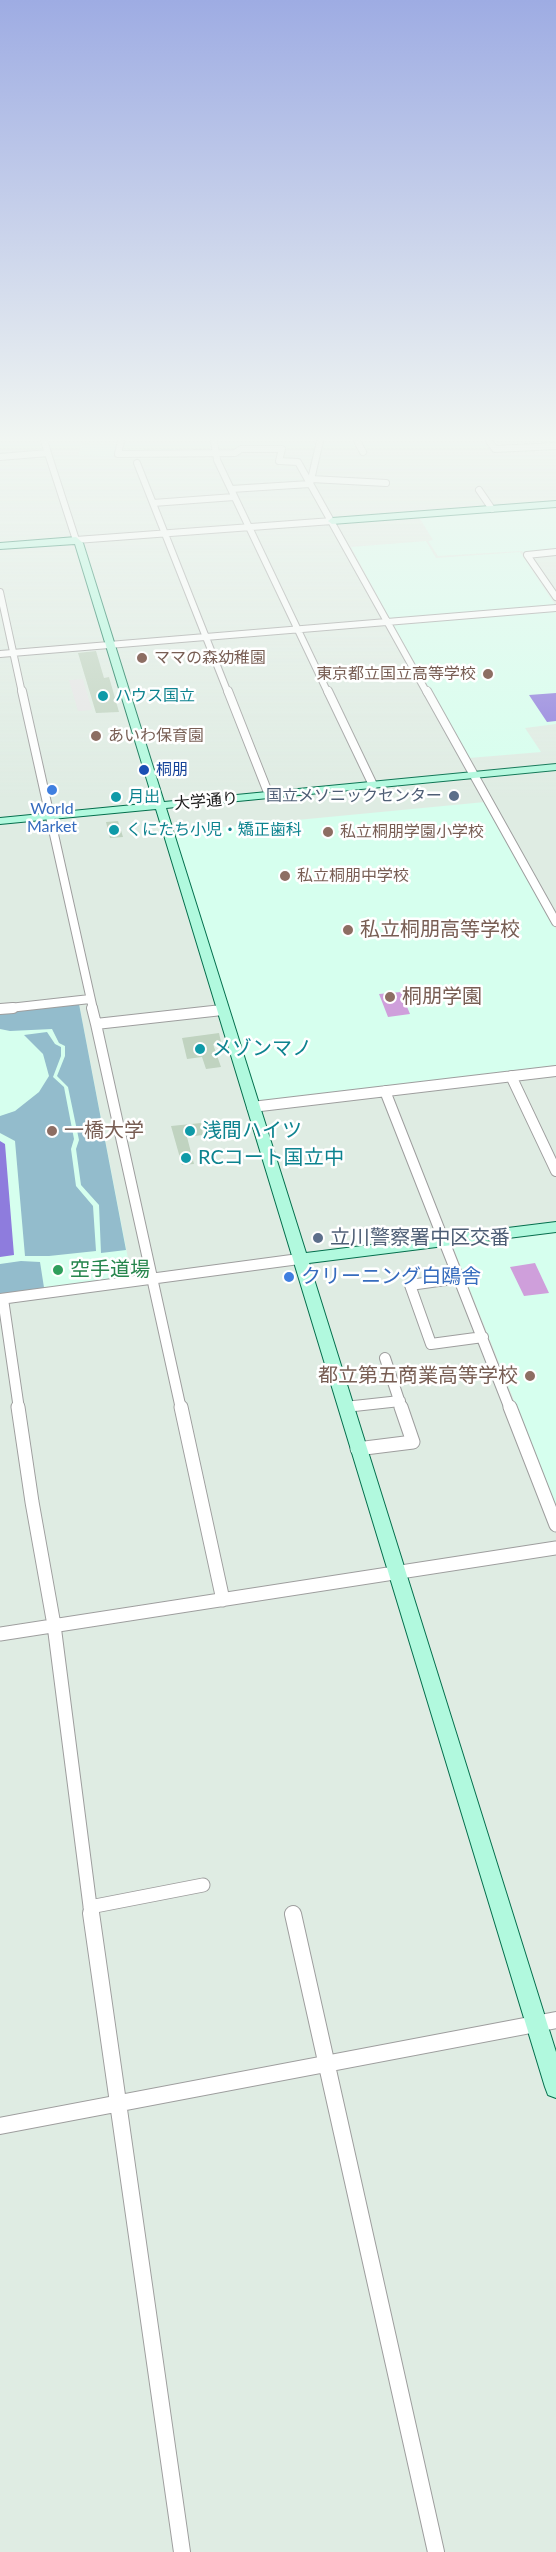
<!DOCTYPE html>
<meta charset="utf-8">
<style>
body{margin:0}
canvas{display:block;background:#dfece3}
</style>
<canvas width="556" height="2552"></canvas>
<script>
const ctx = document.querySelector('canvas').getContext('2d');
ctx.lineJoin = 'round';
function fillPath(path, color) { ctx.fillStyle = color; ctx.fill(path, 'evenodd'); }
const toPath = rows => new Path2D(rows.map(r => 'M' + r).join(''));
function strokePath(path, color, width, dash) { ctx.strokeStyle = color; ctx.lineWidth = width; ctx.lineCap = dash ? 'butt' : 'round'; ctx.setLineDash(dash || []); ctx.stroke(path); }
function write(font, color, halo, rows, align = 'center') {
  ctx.font = font + ' Lato,"Noto Sans JP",sans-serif'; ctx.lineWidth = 5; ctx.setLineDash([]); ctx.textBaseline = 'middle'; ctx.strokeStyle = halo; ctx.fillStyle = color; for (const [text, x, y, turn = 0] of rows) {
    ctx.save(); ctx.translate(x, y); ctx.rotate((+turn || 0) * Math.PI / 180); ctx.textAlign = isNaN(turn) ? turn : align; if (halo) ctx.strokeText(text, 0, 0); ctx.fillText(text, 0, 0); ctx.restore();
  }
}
fillPath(toPath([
 [83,443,118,444,113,456,78,455],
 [556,507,556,551,524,553,522,551,438,556,428,541,433,540,419,517],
 [426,541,436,558,520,552,556,606,390,619,351,547],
 [556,609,556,724,525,728,541,752,469,758,392,623],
 [485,802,556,929,556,1065,258,1104,172,832],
 [79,1004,131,1274,45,1294,0,1299,0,1012],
 [556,1233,556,1506,453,1247]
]), '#d6ffee');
fillPath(toPath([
 [79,1004,126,1250,101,1253,99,1205,81,1185,76,1149,79,1140,68,1087,57,1076,65,1056,65,1046,59,1043,52,1029,10,1031,0,1029,0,1012],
 [47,1032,55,1044,61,1047,61,1056,53,1077,64,1087,74,1139,71,1149,76,1186,93,1206,96,1251,49,1256,25,1256,15,1141,0,1133,0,1116,15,1111,39,1092,49,1076,43,1054,24,1035],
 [21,1261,40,1262,45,1294,0,1299,0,1264]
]), '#93bccc');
fillPath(toPath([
 [556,693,556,721,547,722,529,695],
 [0,1141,5,1144,14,1255,0,1257]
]), '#8e7cdd');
fillPath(toPath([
 [83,679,92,710,78,711,69,680]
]), '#e6e6e6');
fillPath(toPath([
 [401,992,410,1014,388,1017,379,994],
 [535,1263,549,1293,524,1296,510,1267]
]), '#cf9fdb');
fillPath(toPath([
 [96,651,104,678,109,677,119,712,96,713,78,653],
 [118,821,123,837,110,838,106,822],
 [219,1033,221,1042,213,1044,221,1067,206,1069,202,1057,187,1059,182,1038],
 [201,1123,203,1135,187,1137,194,1164,182,1165,171,1126]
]), '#c0d3c0');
const streetFar4 = toPath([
 [44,441,76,540,332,521],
 [121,441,118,454,235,453,241,449,282,449,279,461,298,462,427,693],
 [214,441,217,460,328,693],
 [357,441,363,452],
 [489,441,495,449,555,446],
 [0,457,48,453],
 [137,463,228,693],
 [311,479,386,483],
 [310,484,320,441],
 [231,489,310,484],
 [479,490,492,509],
 [153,503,234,497],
 [556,552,527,555,556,597],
 [0,592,22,693],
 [0,654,556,608]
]);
const streetFar3 = toPath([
 [22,691,93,1009],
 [228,691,269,795],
 [328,691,373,785],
 [427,691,556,922],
 [0,1009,90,999]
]);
const streetFar2 = toPath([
 [92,1008,96,1024],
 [0,1009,13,1008],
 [511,1076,556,1171],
 [385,1091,510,1409],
 [252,1107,556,1071],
 [460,1278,410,1285,431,1344,483,1337],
 [0,1299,299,1259],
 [3,1299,19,1409],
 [385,1358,402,1409],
 [345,1407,400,1401],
 [181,1409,96,1024,222,1010]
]);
const streetFar1 = toPath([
 [18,1407,32,1502,54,1625,91,1914],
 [181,1407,223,1600],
 [510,1407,556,1525],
 [357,1449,413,1442,401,1407],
 [0,1634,556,1548],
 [90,1907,203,1885]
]);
const street = toPath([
 [91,1913,182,2552],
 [293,1914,436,2552],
 [0,2126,556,2020]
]);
const secondary = toPath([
 [556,501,556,507,332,524,328,521,332,518,556,501],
 [76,537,83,543,164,802,556,764,556,770,166,808,306,1253,556,1222,556,1232,309,1263,556,2052,556,2098,548,2095,545,2087,156,809,0,824,0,818,154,803,75,544,0,549,0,543,76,537]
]);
strokePath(streetFar4, '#9e9e9e', 8);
strokePath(streetFar3, '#9e9e9e', 10);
strokePath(streetFar2, '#9e9e9e', 12);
strokePath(streetFar1, '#9e9e9e', 15);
strokePath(street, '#9e9e9e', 18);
strokePath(secondary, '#046f4d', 2);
strokePath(streetFar4, '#fff', 6);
strokePath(streetFar3, '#fff', 8);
strokePath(streetFar2, '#fff', 10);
strokePath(streetFar1, '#fff', 13);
strokePath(street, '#fff', 16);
fillPath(secondary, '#b1f9de');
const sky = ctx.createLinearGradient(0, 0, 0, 799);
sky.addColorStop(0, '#9eace3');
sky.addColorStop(0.55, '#f1f6f2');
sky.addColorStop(1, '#f1f6f200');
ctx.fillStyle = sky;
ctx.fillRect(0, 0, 556, 799);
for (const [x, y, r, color] of [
 [142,658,6,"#8d6e63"],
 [488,674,6,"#8d6e63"],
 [103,696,6,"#0f9aa8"],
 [96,736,6,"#8d6e63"],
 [144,770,6,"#1a4fb4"],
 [52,790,6,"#3f7fe0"],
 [454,796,6,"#5c6f8a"],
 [116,797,6,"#0f9aa8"],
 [114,830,6,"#0f9aa8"],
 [328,832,6,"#8d6e63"],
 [285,876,6,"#8d6e63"],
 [348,930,6,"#8d6e63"],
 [390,997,6,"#8d6e63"],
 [200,1049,6,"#0f9aa8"],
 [52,1131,6,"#8d6e63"],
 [190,1131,6,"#0f9aa8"],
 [186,1158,6,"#0f9aa8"],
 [318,1238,6,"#5c6f8a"],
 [58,1270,6,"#2e9e5b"],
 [289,1277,6,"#3f7fe0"],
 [530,1376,6,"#8d6e63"]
]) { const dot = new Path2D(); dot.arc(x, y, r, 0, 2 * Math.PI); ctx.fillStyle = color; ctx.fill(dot); strokePath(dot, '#fff', 2); }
write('16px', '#785e54', '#fff', [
 ["ママの森幼稚園",154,658],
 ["東京都立国立高等学校",476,674,"right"],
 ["あいわ保育園",108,736],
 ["私立桐朋学園小学校",340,832],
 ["私立桐朋中学校",297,876]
], 'left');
write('16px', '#0d838f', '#fff', [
 ["ハウス国立",115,696],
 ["月出",128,797],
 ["くにたち小児・矯正歯科",126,830]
], 'left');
write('16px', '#164399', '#fff', [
 ["桐朋",156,770]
], 'left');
write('16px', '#4e5e75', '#fff', [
 ["国立メソニックセンター",442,796]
], 'right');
write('16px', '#1a1a1a', '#fff', [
 ["大学通り",206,801,-5]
]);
write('16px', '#366cbe', '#fff', [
 ["World",52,809],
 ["Market",52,827]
]);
write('20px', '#785e54', '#fff', [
 ["私立桐朋高等学校",360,930],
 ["桐朋学園",402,997],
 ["一橋大学",64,1131],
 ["都立第五商業高等学校",518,1376,"right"]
], 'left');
write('20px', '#0d838f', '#fff', [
 ["メゾンマノ",212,1049],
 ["浅間ハイツ",202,1131],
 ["RCコート国立中",198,1158]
], 'left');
write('20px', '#4e5e75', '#fff', [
 ["立川警察署中区交番",330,1238]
], 'left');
write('20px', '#27864d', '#fff', [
 ["空手道場",70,1270]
], 'left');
write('20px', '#366cbe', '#fff', [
 ["クリーニング白鴎舎",301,1277]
], 'left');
</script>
